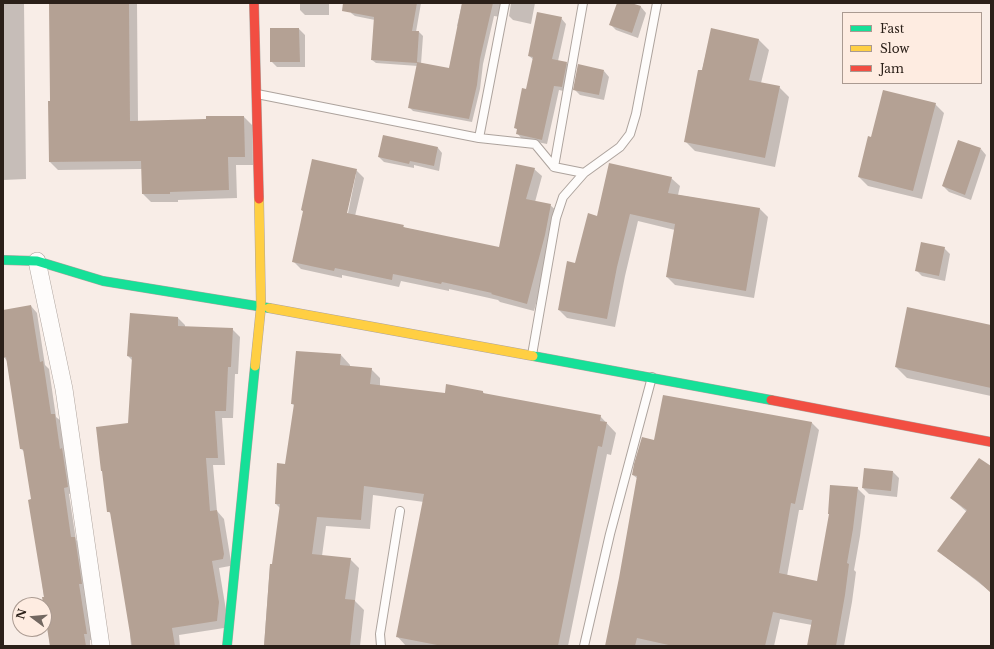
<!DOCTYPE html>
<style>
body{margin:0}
#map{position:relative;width:994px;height:649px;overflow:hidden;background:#f8ede7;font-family:"Libre Baskerville",serif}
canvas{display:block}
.frame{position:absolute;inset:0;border:4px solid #2b2019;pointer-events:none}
.legend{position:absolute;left:842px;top:12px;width:140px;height:72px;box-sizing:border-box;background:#feece1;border:1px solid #aa9a91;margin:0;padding:5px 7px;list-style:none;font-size:12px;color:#2b2019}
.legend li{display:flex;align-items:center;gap:8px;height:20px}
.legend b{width:20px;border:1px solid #aa9a91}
.north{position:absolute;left:12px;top:597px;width:40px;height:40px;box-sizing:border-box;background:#feece1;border:1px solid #aa9a91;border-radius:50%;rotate:286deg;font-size:11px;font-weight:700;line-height:16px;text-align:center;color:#2b2019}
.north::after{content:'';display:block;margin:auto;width:14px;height:18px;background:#736861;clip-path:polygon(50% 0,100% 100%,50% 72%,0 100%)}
</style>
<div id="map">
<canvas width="994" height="649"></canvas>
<div class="frame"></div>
<ul class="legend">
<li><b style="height:5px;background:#16e098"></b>Fast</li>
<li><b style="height:5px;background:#ffcf43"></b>Slow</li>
<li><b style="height:5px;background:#f24e42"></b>Jam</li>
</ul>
<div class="north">N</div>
</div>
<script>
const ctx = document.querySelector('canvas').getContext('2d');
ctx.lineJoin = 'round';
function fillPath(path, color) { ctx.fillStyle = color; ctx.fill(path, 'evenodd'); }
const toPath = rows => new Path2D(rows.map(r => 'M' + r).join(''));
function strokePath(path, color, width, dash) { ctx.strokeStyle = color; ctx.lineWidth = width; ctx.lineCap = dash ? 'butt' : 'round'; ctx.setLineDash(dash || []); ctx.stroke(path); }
fillPath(toPath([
 [3,3,24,3,26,179,3,180],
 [50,3,137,3,138,122,207,120,244,117,252,125,253,165,236,165,237,198,178,200,178,202,151,202,143,194,142,169,58,170,50,162,51,102],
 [300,3,329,3,329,15,305,15,300,10],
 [353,3,421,3,416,32,419,32,423,36,421,64,449,69,459,27,457,26,462,4,461,3,505,3,501,17,494,16,483,64,480,89,472,122,413,111,409,107,418,66,376,63,372,60,375,20,355,16,351,13],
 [511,3,535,3,531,24,513,20,509,16],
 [618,3,628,3,641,7,646,13,638,38,616,30,611,25],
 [561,18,566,24,558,61,566,63,572,68,568,92,559,90,547,144,522,139,517,133,518,130,515,127,527,90,534,60,529,56],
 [299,29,305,35,305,67,277,67,271,61],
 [712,29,759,40,769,50,761,83,779,87,789,97,775,167,695,151,685,141],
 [604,71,609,77,604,100,580,95,574,89],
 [935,104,944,113,922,199,868,186,859,177,872,138],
 [438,148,442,153,439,171,414,165,414,168,384,162,379,157],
 [981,149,986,155,971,200,949,192,943,186],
 [534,169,542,176,535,202,550,205,558,212,552,243,534,311,500,302,498,300,449,289,449,291,401,281,399,287,342,275,342,278,301,269,293,261,304,212,302,210,356,170,364,178,355,216,403,226,405,228,500,248],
 [354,174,356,174,347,218,345,218],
 [671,178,680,186,678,195,760,209,768,217,754,298,675,285,667,277,675,230,638,221,625,276,615,327,567,318,559,310,576,264,597,217],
 [944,248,950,254,945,281,922,276,916,270],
 [31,306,37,313,45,365,49,369,56,417,61,421,74,493,69,494,76,540,81,544,93,640,90,640,90,646,50,646,32,500,25,452,21,449,7,361,4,357,3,351,3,311],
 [131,314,178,318,185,325,185,327,232,329,240,337,238,374,235,374,233,418,222,418,225,465,213,465,217,511,224,519,231,562,230,566,219,568,226,610,224,628,179,635,180,646,131,646,130,634,131,634,112,515,108,511,129,424,133,361,128,356],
 [991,326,991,396,907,378,896,367],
 [341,355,350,365,350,367,371,369,380,378,380,386,445,395,483,392,485,395,600,416,616,433,611,455,607,454,568,646,406,646,397,636,424,502,373,495,370,529,326,526,322,556,350,559,359,568,355,601,364,610,360,646,264,646,270,565,273,565,281,509,276,504,286,465,295,406,292,404],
 [812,423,819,430,803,510,799,510,787,576,818,583,830,515,829,514,857,488,865,496,860,536,854,570,856,572,852,602,844,646,808,646,812,625,780,619,774,646,608,646,638,479,633,475,655,441],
 [991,468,991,592,947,558,939,550,967,512,951,498],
 [893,472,899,478,897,497,869,494,863,488]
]), '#0003');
fillPath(toPath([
 [49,3,129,3,130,121,206,119,206,116,244,116,245,157,228,157,229,190,170,192,170,194,142,194,141,161,49,162,48,101,50,101],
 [343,3,417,3,412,31,419,31,417,62,449,68,462,3,493,3,480,59,477,85,469,119,408,108,417,63,371,60,374,17,342,11],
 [617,3,631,3,641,6,632,33,609,25],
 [537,12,562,17,552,59,567,62,562,87,554,86,542,140,516,134,517,129,514,128,522,88,526,89,533,57,528,56],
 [270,28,299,28,300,62,270,62],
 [711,28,759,39,749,80,780,86,765,158,684,142,698,70,702,70],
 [578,64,604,70,599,95,573,90],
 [883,90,936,103,913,191,858,177,868,136,871,137],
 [383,135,438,147,434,166,410,161,409,164,378,157],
 [958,140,981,148,965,195,942,186],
 [312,159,357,169,347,213,404,225,403,227,499,247,516,164,535,168,526,199,551,204,545,235,527,304,491,294,492,293,442,282,441,284,393,274,392,280,335,268,334,271,292,262,303,211,301,210],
 [609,163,672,177,668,193,760,208,746,291,666,277,675,224,630,214,617,267,607,319,558,310,567,261,575,263,588,213,597,216],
 [921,242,945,247,939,276,915,271],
 [31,305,40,362,43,361,51,414,55,414,60,449,62,448,68,487,64,488,71,537,75,537,82,584,79,584,87,634,84,634,86,646,50,646,42,597,44,597,28,500,31,499,23,449,20,449,6,357,3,358,3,310],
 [907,307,991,325,991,388,895,367],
 [130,313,178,317,178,326,233,328,231,367,228,367,226,411,215,411,218,458,206,458,210,511,217,510,224,554,223,559,212,561,219,602,217,621,172,628,175,646,132,646,110,512,107,512,102,471,101,471,96,427,128,423,132,357,127,356],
 [296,351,341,354,340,365,372,368,370,384,445,393,446,384,483,391,483,393,601,415,600,421,607,422,602,447,598,446,558,646,442,646,396,637,424,494,364,486,361,520,317,517,312,554,351,558,345,599,355,600,350,646,264,646,270,564,272,564,280,504,275,504,277,463,285,464,294,404,291,404],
 [663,395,812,422,795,504,791,503,779,573,817,581,829,514,828,514,830,485,858,487,853,529,847,563,849,564,845,595,836,646,807,646,812,620,773,612,765,646,673,646,637,638,635,646,605,646,619,578,637,476,632,475,634,464,642,437,654,440],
 [979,458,991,466,991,593,978,581,937,551,967,510,950,498],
 [864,468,893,471,891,491,862,488]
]), '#b4a194');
const lane = toPath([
 [257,94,479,138,535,144,554,167,584,173],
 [479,138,505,3],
 [554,167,583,3],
 [532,355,556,218,563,197,584,173,620,147,630,134,636,114,657,3],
 [381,646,380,634,400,511],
 [584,646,610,534,652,377]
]);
const street = toPath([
 [37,261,64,389,101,646]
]);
const fast = toPath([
 [3,260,37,261,103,281,269,308],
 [533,356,771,400],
 [227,646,255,366]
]);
const slow = toPath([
 [269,308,533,356],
 [255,366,261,307,259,199]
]);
const jam = toPath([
 [254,3,259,199],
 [771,400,991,442]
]);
strokePath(lane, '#ada39d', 10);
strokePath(street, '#ada39d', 18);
strokePath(fast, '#ada39d', 10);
strokePath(slow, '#ada39d', 10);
strokePath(jam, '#ada39d', 10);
strokePath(lane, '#fefcfb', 8);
strokePath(street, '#fefcfb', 17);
strokePath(fast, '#16e098', 9);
strokePath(slow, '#ffcf43', 9);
strokePath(jam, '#f24e42', 9);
</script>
